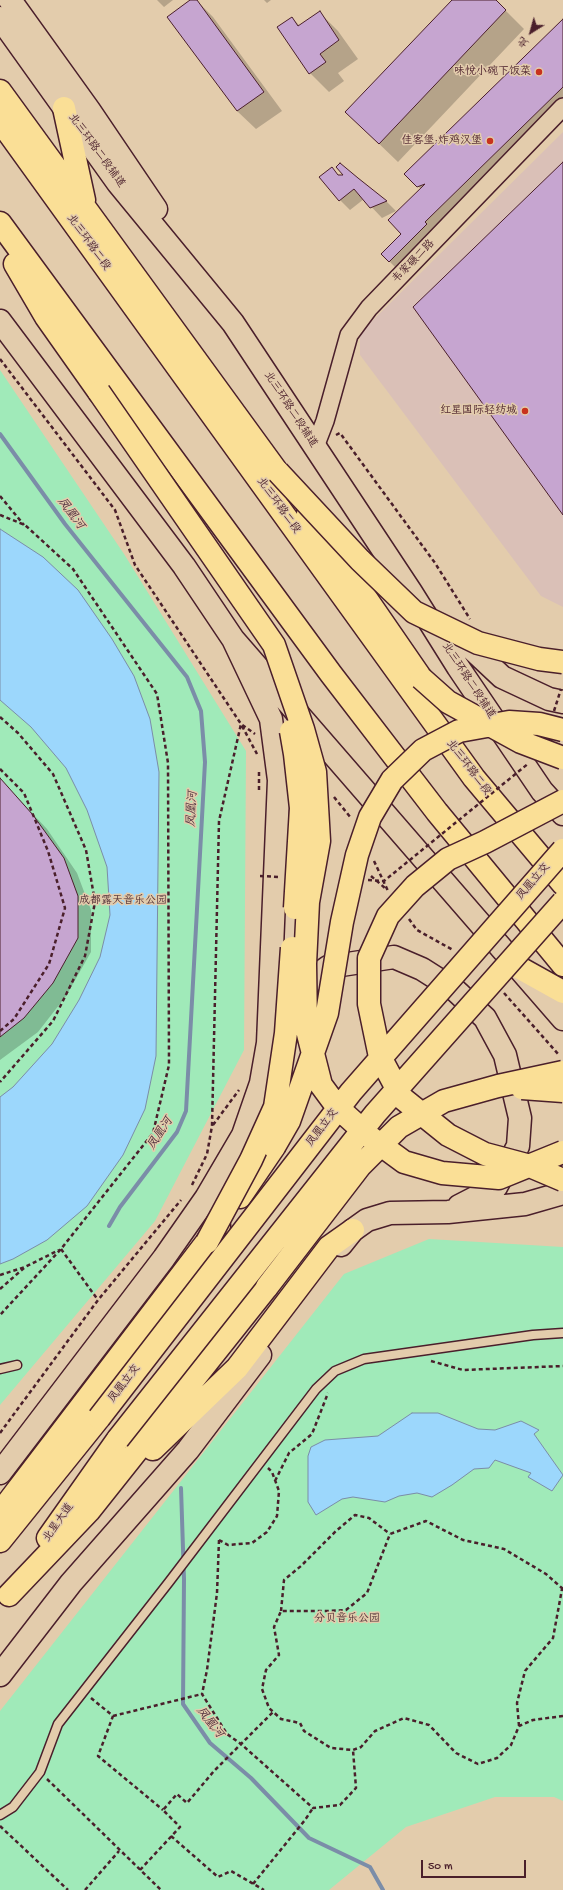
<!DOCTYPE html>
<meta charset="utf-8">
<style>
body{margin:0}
#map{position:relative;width:563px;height:1890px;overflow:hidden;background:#e3ccac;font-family:"Gochi Hand","LXGW WenKai TC",sans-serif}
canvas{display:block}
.north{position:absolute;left:511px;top:12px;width:40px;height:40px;-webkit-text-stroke:3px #e3ccac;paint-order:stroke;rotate:217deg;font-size:11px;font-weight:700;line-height:16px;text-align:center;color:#4a1f2b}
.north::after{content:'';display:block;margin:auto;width:14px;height:18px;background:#4a1f2b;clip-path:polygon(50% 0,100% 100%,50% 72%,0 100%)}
.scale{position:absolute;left:421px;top:1860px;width:105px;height:18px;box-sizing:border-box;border:2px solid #4a1f2b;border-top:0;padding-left:5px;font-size:12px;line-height:14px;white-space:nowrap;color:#4a1f2b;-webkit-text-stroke:3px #e3ccac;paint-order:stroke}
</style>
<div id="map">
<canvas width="563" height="1890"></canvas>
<div class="north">北</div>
<div class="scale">50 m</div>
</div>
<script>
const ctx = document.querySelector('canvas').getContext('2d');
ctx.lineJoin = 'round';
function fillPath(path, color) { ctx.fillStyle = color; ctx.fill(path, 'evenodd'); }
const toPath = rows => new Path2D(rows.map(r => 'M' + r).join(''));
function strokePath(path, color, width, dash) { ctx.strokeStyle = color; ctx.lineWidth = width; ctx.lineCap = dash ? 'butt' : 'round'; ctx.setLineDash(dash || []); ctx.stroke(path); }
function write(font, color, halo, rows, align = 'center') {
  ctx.font = font + ' "Gochi Hand","LXGW WenKai TC",sans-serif'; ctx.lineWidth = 3; ctx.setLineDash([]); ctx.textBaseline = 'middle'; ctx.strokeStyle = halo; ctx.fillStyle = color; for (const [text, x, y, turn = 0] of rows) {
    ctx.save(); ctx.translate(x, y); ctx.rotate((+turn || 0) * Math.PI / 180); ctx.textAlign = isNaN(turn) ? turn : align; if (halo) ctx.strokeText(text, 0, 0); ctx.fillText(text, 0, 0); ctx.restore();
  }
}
fillPath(toPath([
 [563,132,563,607,541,596,360,355,360,333]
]), '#dac0b7');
fillPath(toPath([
 [0,370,124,554,246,751,244,1050,155,1221,0,1405],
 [429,1239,563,1247,563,1801,554,1797,495,1797,406,1827,329,1890,0,1890,0,1711,344,1274]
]), '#a0eab9');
const water = toPath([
 [0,529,43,557,78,590,112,639,134,676,150,719,159,772,156,1056,145,1109,123,1155,87,1206,47,1240,13,1259,0,1264,0,1097,13,1087,52,1044,79,1000,100,957,110,915,107,867,87,810,66,768,31,727,0,700,0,529],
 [412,1413,438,1413,478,1429,495,1430,521,1421,539,1430,534,1434,563,1475,552,1491,528,1477,531,1473,495,1460,489,1468,474,1469,452,1485,432,1497,417,1493,399,1496,385,1502,353,1497,342,1499,316,1515,308,1502,308,1456,311,1447,325,1440,378,1436,412,1413]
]);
fillPath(water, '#9cd7fc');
strokePath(water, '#7b8da8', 1);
fillPath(toPath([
 [157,0,173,0,164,7],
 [192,0,196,0,213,17,282,111,256,129,237,111],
 [264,0,271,0,267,3],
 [453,0,495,0,524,29,398,162,346,112],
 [319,12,338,31,358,59,338,73,344,81,329,92,310,73,292,18,300,26],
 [563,20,563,112,402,274,382,254,403,234,421,189,406,174],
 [340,165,387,202,396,211,382,218,364,199,350,210,340,200,332,168,339,176,345,176],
 [0,779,47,829,77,873,91,910,91,952,66,996,38,1032,0,1060]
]), '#0003');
strokePath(toPath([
 [0,434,65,524,187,677,201,711,205,762,186,1111,177,1132,120,1207,109,1226],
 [181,1488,184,1579,183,1704,210,1743,251,1778,309,1838,370,1867,383,1890]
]), '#7b8da8', 4);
const building = toPath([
 [190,0,197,0,264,92,237,111,167,17,190,0],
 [452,0,496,0,506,10,379,144,345,112,452,0],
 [320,11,339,40,320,54,326,62,309,74,277,27,292,17,298,26,320,11],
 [563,19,563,87,425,222,427,224,389,262,381,254,401,234,388,220,425,184,417,187,404,174,563,19],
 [563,162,563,515,413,307,563,162],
 [340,163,358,178,387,201,370,208,354,189,339,201,319,177,332,167,338,175,343,175,336,167,340,163],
 [0,778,33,815,64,858,78,896,78,938,53,983,24,1018,0,1037,0,778]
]);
fillPath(building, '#c6a5d0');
strokePath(building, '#4a1f2b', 1);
const lane = toPath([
 [0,1369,17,1365],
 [0,1815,13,1807,40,1772,58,1724,169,1582,316,1389,335,1371,364,1359,533,1335,563,1333]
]);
const street = toPath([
 [315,447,325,421,349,335,369,308,563,107]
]);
const secondary = toPath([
 [10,0,89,110,156,209],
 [0,18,118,183,233,323,411,592,458,667,542,791,563,814],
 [0,321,184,566,233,639,563,1019],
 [456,634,502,677,549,699,563,702],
 [299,999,313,978,328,967,394,957,422,969,455,990,485,1018,505,1055,520,1118,518,1146,496,1187,459,1206],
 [341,1245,353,1230,367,1220,390,1213,448,1212,525,1204,563,1193],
 [0,1473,164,1258,206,1198,243,1135,261,1083,268,1043,279,780,271,719,233,639],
 [0,1675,71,1583,188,1450,260,1355]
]);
const highway = toPath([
 [0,91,289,488],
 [64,108,84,200],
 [0,121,474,778,563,884],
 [0,223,331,674,437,812,563,965],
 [15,264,46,317,99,392],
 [308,514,421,678],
 [518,967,563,992],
 [240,1197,274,1147],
 [153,1449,237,1368,329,1247,353,1230],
 [0,1513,219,1226],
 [48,1538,118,1439],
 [0,1541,99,1418],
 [9,1595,89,1511,267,1287]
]);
strokePath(lane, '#4a1f2b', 11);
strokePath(street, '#4a1f2b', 20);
strokePath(secondary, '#4a1f2b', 25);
strokePath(highway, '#4a1f2b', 25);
strokePath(toPath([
 [0,359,115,510,135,565,241,724,255,734],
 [336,435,340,433,435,563,470,619],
 [0,496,24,525],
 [0,515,25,525,73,569,157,694,168,763,169,1065,153,1133,61,1249,0,1315],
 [0,717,18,733,53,774,86,850,95,902,85,956,53,1021,0,1082],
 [242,726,257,754],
 [0,769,24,793,48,851,65,908,49,964,14,1019,0,1031],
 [259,772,259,791],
 [334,797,351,818],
 [374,861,388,891],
 [371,876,385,888],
 [409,919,417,930,453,950],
 [504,993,559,1055],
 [213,1125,239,1090],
 [192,1185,207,1154,212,1126,219,821,241,724],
 [61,1249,98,1300],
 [0,1275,25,1267,59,1250],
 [0,1289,24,1268],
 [431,1361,463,1370,563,1366],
 [0,1433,98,1300,181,1200],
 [275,1481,289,1453,312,1434,328,1393],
 [219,1540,217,1593,207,1670,202,1694,227,1734,241,1744,313,1808,340,1805,356,1788,353,1750],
 [219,1540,228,1545,252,1543,267,1532,277,1516,279,1491,272,1472,268,1468],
 [563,1589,546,1574,504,1549,463,1540,426,1521,390,1534,367,1593,346,1610,329,1611,281,1611,274,1627,279,1655,266,1670,262,1689,269,1708,281,1719,300,1723,304,1731,331,1748,353,1750,361,1747,375,1731,404,1718,429,1725,456,1753,478,1764,497,1758,511,1745,519,1726,533,1720,563,1716],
 [281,1611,284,1580,301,1566,336,1531,355,1515,369,1518,390,1534],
 [91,1698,113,1716,98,1756,163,1810],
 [113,1716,202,1694],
 [519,1726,517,1703,525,1671,553,1638,562,1589],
 [47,1779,161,1890],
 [0,1826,68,1890],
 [171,1836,218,1877,231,1871,264,1890],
 [140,1870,180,1827,163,1810,177,1794,187,1803,214,1771,273,1712],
 [253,1884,305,1820,313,1808],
 [85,1890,119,1851]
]), '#4a1f2b', 2.5, [4, 3]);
strokePath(lane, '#e3ccac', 8);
strokePath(street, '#e3ccac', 17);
strokePath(secondary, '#e3ccac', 22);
strokePath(highway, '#fadf96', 22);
const highwayBridge = toPath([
 [99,392,274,645,303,729,315,772,319,841,308,902,305,964,306,1026,321,1085,338,1108,370,1137,404,1162,442,1173,499,1178,563,1152],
 [278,472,360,560,414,612,478,643,539,659,563,662],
 [421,678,448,702,521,742,563,758],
 [291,731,295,754,301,808,295,908],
 [563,801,485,842,448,859,415,886,388,916,369,958,369,1004,380,1057,402,1098,448,1135,485,1154,530,1166,563,1180],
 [522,1088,563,1091],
 [274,1147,289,1121,327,1013,342,922,357,855,370,817,392,780,423,750,459,731,509,722,539,724,563,730],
 [207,1242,251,1160,275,1107,286,1033,292,948],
 [267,1287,360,1166,399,1127,444,1101,498,1086,563,1072],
 [99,1418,351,1092,563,850],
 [118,1439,375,1114,563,902]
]);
strokePath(highwayBridge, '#4a1f2b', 25, []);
strokePath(toPath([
 [554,711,561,689],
 [260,876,279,877],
 [368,880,384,881,529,763]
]), '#4a1f2b', 2.5, [4, 3]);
strokePath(highwayBridge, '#fadf96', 22);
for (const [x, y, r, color] of [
 [539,72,4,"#c8321e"],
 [490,141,4,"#c8321e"],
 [525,411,4,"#c8321e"]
]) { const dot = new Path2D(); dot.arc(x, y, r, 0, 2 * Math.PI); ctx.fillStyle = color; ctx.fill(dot); strokePath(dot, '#e3ccac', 1.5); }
write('11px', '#4a1f2b', '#e3ccac', [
 ["味悦小碗下饭菜",531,72],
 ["佳客堡·炸鸡汉堡",482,141],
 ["红星国际轻纺城",517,411]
], 'right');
write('11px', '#4a1f2b', '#e3ccac', [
 ["北三环路二段辅道",96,151,54],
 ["北三环路二段",88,243,54],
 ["韦家碾二路",414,262,-46],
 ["北三环路二段辅道",290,410,57],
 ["北三环路二段",278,506,54],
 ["北三环路二段辅道",468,681,57],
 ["北三环路二段",468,768,53],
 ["凤凰立交",534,882,-49],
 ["凤凰立交",323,1128,-52],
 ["凤凰立交",125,1384,-52],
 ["北星大道",59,1523,-55]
]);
write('11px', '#533339', '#e3ccac', [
 ["成都露天音乐公园",123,901],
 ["分贝音乐公园",347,1619]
]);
write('italic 12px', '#523140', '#e3ccac', [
 ["凤凰河",70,514,53],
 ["凤凰河",193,809,-87],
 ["凤凰河",161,1134,-57],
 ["凤凰河",209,1723,52]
]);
</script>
